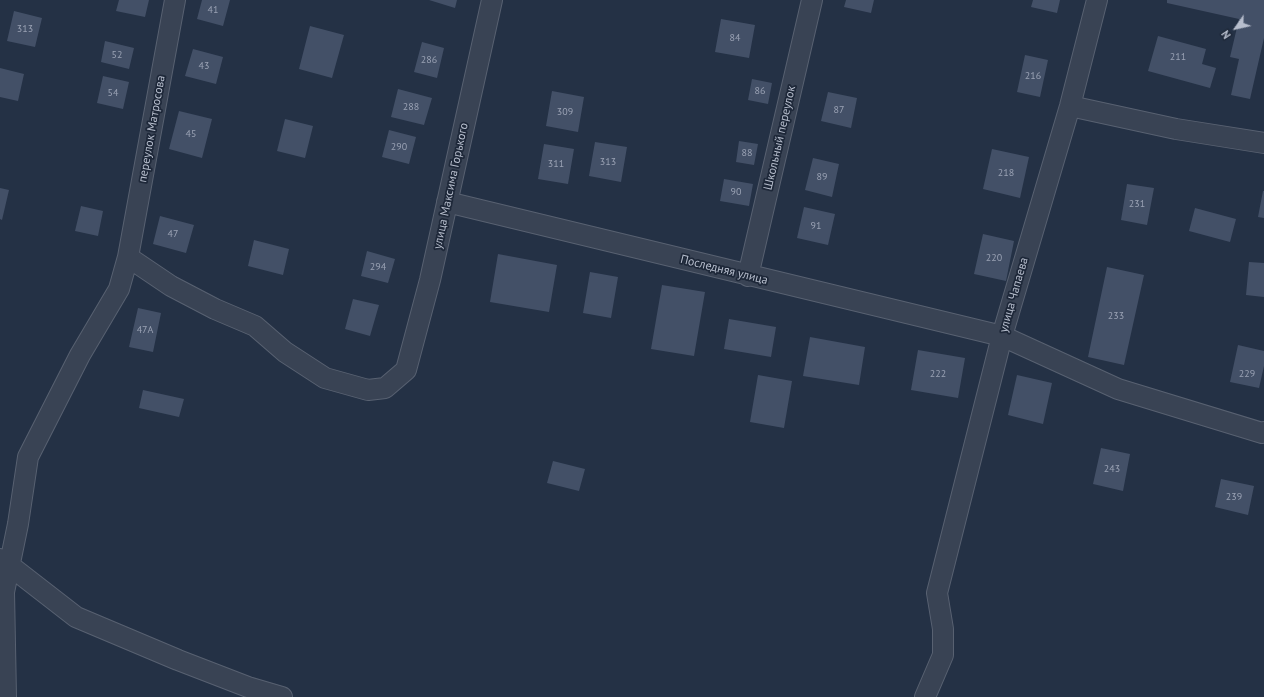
<!DOCTYPE html>
<meta charset="utf-8">
<style>
body{margin:0}
#map{position:relative;width:1264px;height:697px;overflow:hidden;background:#243145;font-family:"PT Sans",sans-serif}
canvas{display:block}
.north{position:absolute;left:1216px;top:8px;width:40px;height:40px;-webkit-text-stroke:3px #1e2839;paint-order:stroke;rotate:236deg;font-size:11px;font-weight:700;line-height:16px;text-align:center;color:#b7becd}
.north::after{content:'';display:block;margin:auto;width:14px;height:18px;background:#b7becd;clip-path:polygon(50% 0,100% 100%,50% 72%,0 100%)}
</style>
<div id="map">
<canvas width="1264" height="697"></canvas>
<div class="north">N</div>
</div>
<script>
const ctx = document.querySelector('canvas').getContext('2d');
ctx.lineJoin = 'round';
function fillPath(path, color) { ctx.fillStyle = color; ctx.fill(path, 'evenodd'); }
const toPath = rows => new Path2D(rows.map(r => 'M' + r).join(''));
function strokePath(path, color, width, dash) { ctx.strokeStyle = color; ctx.lineWidth = width; ctx.lineCap = dash ? 'butt' : 'round'; ctx.setLineDash(dash || []); ctx.stroke(path); }
function write(font, color, halo, rows, align = 'center') {
  ctx.font = font + ' "PT Sans",sans-serif'; ctx.lineWidth = 3.5; ctx.setLineDash([]); ctx.textBaseline = 'middle'; ctx.strokeStyle = halo; ctx.fillStyle = color; for (const [text, x, y, turn = 0] of rows) {
    ctx.save(); ctx.translate(x, y); ctx.rotate((+turn || 0) * Math.PI / 180); ctx.textAlign = isNaN(turn) ? turn : align; if (halo) ctx.strokeText(text, 0, 0); ctx.fillText(text, 0, 0); ctx.restore();
  }
}
fillPath(toPath([
 [119,0,149,0,145,17,116,11],
 [202,0,230,0,223,26,197,19],
 [429,0,457,0,455,8],
 [846,0,874,0,871,13,844,7],
 [1033,0,1060,0,1057,13,1031,7],
 [1167,0,1264,0,1264,38,1250,99,1231,95,1239,59,1230,57,1239,19,1167,3],
 [14,11,42,18,35,47,7,41],
 [721,19,755,25,749,58,715,52],
 [310,26,344,35,332,78,299,69],
 [1158,36,1206,49,1202,64,1216,68,1210,88,1148,71],
 [105,41,134,48,129,69,101,62],
 [422,42,444,48,437,78,414,72],
 [193,49,223,57,216,84,185,76],
 [1025,55,1048,60,1040,97,1017,92],
 [0,68,24,74,18,101,0,97],
 [103,76,129,82,123,109,97,103],
 [752,79,772,83,768,104,748,100],
 [398,89,432,98,424,125,391,117],
 [552,91,584,97,578,132,546,126],
 [828,92,857,98,851,128,821,121],
 [179,111,212,119,202,158,169,149],
 [285,119,313,126,305,158,277,151],
 [389,130,416,137,409,164,382,157],
 [739,141,758,144,754,165,736,162],
 [595,142,627,147,621,182,589,176],
 [544,144,574,149,568,184,538,179],
 [992,149,1029,157,1020,198,983,189],
 [813,158,839,164,832,197,805,190],
 [724,179,753,184,749,206,720,201],
 [1127,184,1154,188,1147,225,1121,220],
 [0,188,9,190,2,220,0,219],
 [1263,191,1264,191,1264,218,1258,217],
 [81,206,103,211,98,236,75,231],
 [804,207,835,214,828,245,797,238],
 [1195,208,1236,219,1230,242,1189,231],
 [160,216,194,225,186,253,153,244],
 [983,234,1014,241,1006,281,974,274],
 [254,240,289,249,283,275,248,266],
 [367,251,395,259,388,283,361,276],
 [498,254,557,265,549,312,490,302],
 [1249,262,1264,263,1264,297,1246,295],
 [1107,267,1144,275,1124,365,1088,357],
 [590,272,618,277,611,318,583,313],
 [662,285,705,292,694,356,651,349],
 [353,299,379,305,370,336,345,329],
 [138,308,161,313,153,352,129,347],
 [729,319,776,327,771,357,724,349],
 [810,337,865,347,859,385,803,376],
 [1238,345,1264,351,1264,366,1259,388,1230,382],
 [918,350,965,358,958,398,911,390],
 [758,375,792,381,784,428,750,422],
 [1017,375,1052,383,1043,424,1008,415],
 [143,390,184,399,179,417,139,408],
 [1101,448,1130,454,1123,491,1093,484],
 [553,461,585,469,579,491,547,483],
 [1221,479,1254,486,1248,515,1215,507]
]), '#435067');
const minor = toPath([
 [1070,106,1176,129,1264,143],
 [447,202,1002,336,1118,389,1262,433,1264,432],
 [128,257,175,0],
 [748,276,812,0],
 [0,559,9,565,76,617,178,660,248,687,282,697],
 [6,697,4,592,18,524,28,457,80,355,119,289,128,257,171,286,215,309,255,326,285,352,325,378,368,390,385,388,406,370,430,280,492,0],
 [925,697,943,655,943,629,937,593,1002,336,1070,106,1097,0]
]);
strokePath(minor, '#586171', 22);
strokePath(minor, '#394354', 20);
write('10px', '#9aa2b4', null, [
 ["41",213,10],
 ["313",25,29],
 ["84",735,38],
 ["52",117,55],
 ["211",1178,57],
 ["286",429,60],
 ["43",204,66],
 ["216",1033,76],
 ["86",760,91],
 ["54",113,93],
 ["288",411,107],
 ["87",839,110],
 ["309",565,112],
 ["45",191,134],
 ["290",399,147],
 ["88",747,153],
 ["313",608,162],
 ["311",556,164],
 ["218",1006,173],
 ["89",822,177],
 ["90",736,192],
 ["231",1137,204],
 ["91",816,226],
 ["47",173,234],
 ["220",994,258],
 ["294",378,267],
 ["233",1116,316],
 ["47А",145,330],
 ["222",938,374],
 ["229",1247,374],
 ["243",1112,469],
 ["239",1234,497]
]);
write('12px', '#b7becd', '#1e2839', [
 ["переулок Матросова",152,129,-80],
 ["Школьный переулок",780,138,-77],
 ["улица Максима Горького",451,186,-78],
 ["Последняя улица",724,270,14],
 ["улица Чапаева",1014,295,-74]
]);
</script>
